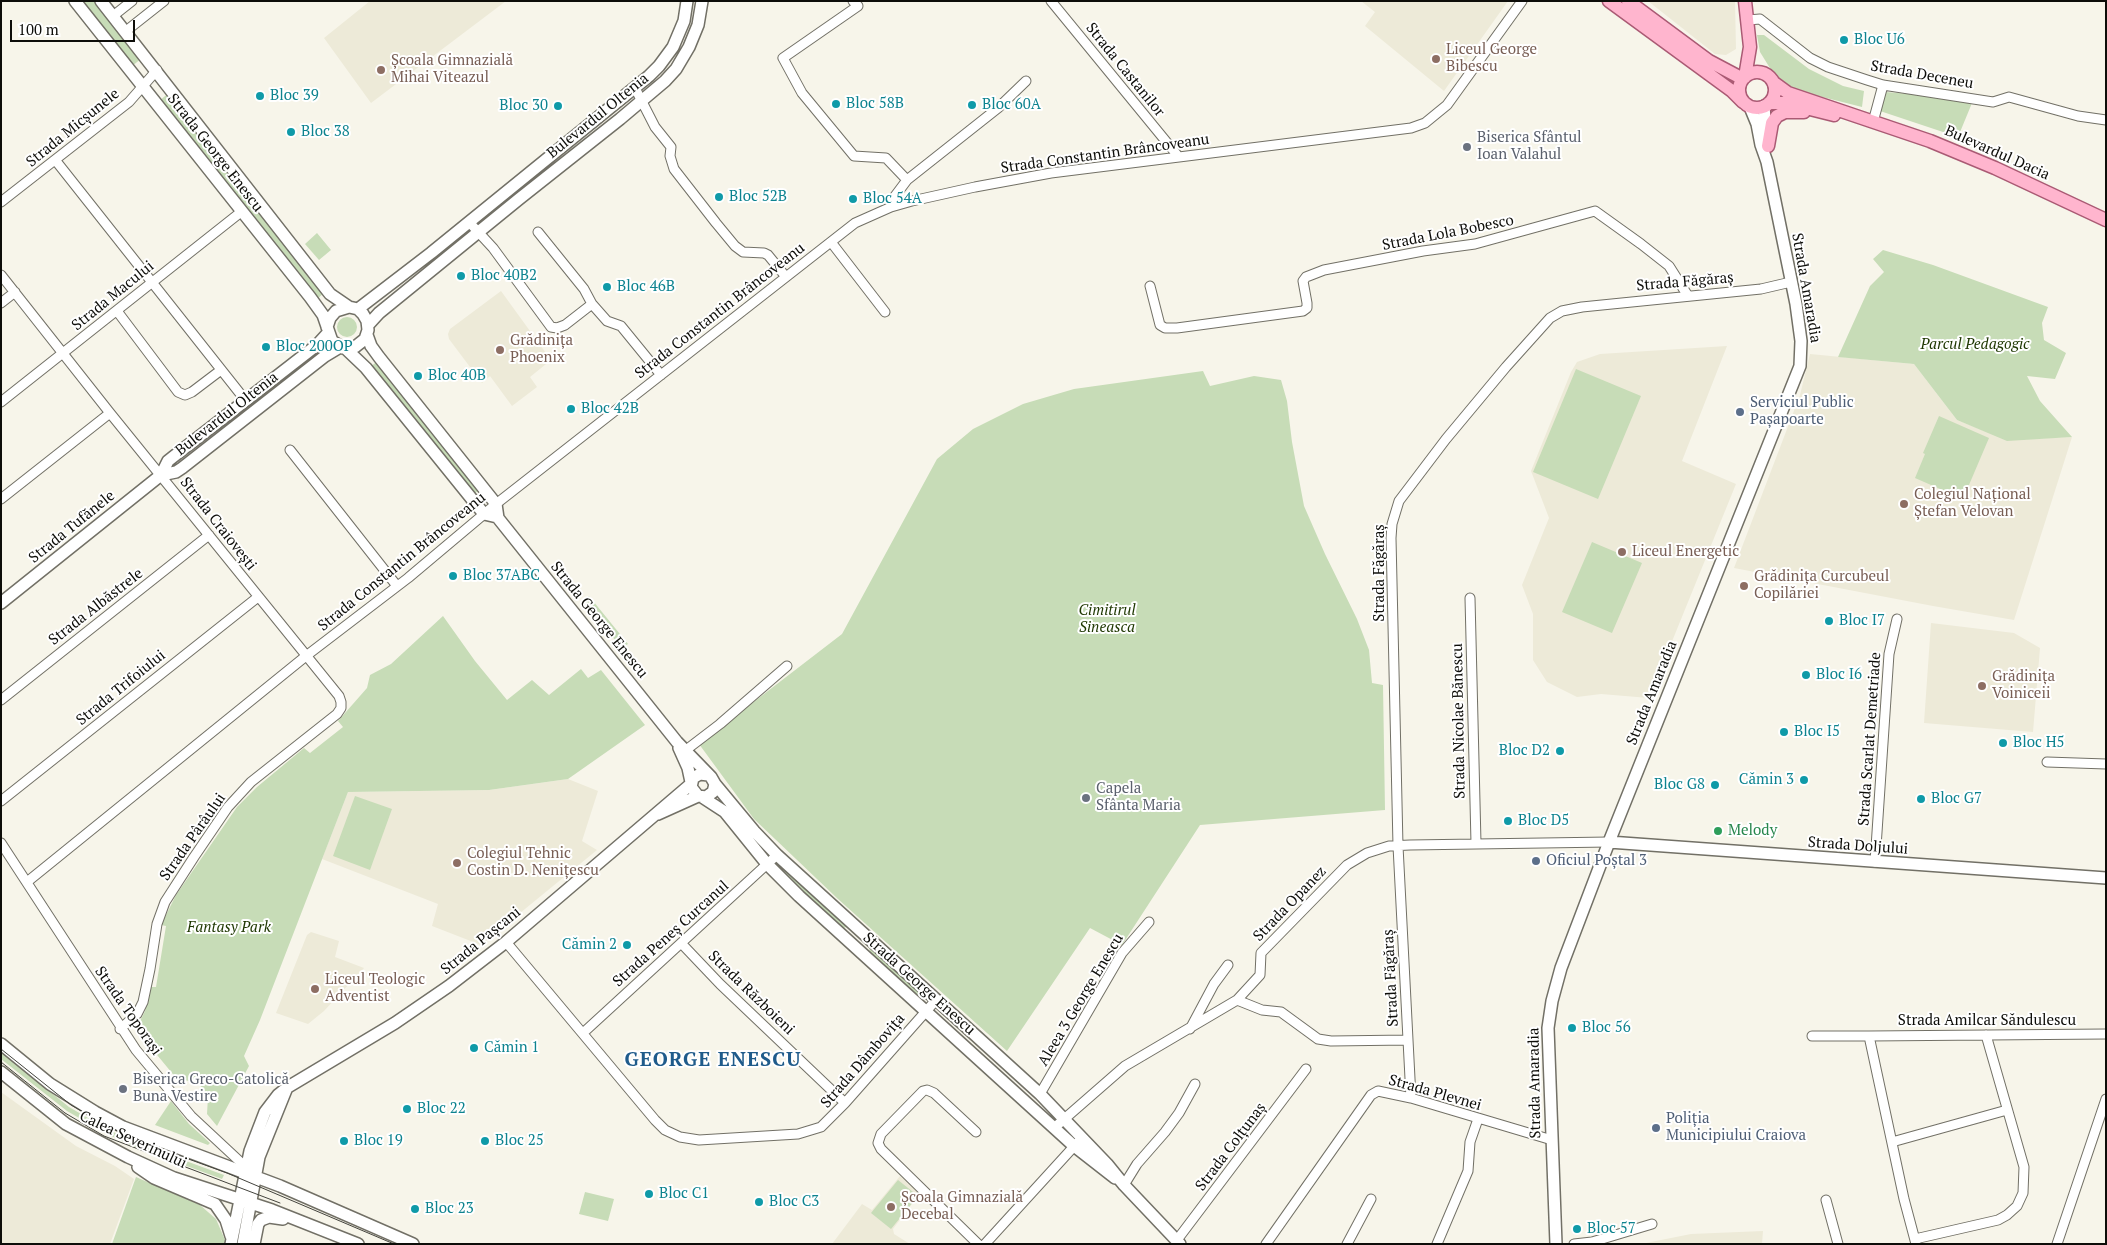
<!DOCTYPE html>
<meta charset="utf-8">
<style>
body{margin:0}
#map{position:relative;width:2107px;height:1245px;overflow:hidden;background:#f7f5ea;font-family:"PT Serif",serif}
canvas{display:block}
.frame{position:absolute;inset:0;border:2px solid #0d0d09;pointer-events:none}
.scale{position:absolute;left:10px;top:20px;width:125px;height:22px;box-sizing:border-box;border:2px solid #0d0d09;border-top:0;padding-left:6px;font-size:15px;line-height:18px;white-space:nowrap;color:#0d0d09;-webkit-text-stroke:4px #fff;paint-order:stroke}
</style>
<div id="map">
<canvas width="2107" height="1245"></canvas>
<div class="frame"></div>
<div class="scale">100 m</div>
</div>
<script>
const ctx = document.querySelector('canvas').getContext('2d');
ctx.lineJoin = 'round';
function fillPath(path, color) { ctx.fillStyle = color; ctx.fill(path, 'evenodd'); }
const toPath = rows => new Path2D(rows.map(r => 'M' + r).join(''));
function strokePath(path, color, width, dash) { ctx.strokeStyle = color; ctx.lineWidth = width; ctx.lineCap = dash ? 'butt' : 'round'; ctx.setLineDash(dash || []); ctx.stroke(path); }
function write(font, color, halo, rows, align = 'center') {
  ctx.font = font + ' "PT Serif",serif'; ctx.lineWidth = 4; ctx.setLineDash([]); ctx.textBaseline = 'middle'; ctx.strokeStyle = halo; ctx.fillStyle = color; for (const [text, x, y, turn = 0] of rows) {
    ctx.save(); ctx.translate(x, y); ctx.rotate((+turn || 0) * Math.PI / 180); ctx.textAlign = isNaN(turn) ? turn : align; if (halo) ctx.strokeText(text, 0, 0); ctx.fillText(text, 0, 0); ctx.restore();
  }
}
fillPath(toPath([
 [370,1,506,1,371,103,324,38],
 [1361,1,1508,1,1444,91,1365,26,1375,12],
 [1648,1,1735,1,1736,49,1726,55,1715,54],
 [501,291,551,360,530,377,537,387,512,406,490,376,482,383,449,339,448,334,450,329],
 [1727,346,1682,461,1736,484,1649,698,1601,694,1577,697,1547,682,1533,660,1533,614,1522,585,1549,518,1531,471,1571,372,1577,362,1600,354],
 [1810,354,1914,364,1957,420,2007,440,2072,437,2014,620,1933,606,1734,568,1800,395],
 [1931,623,2014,633,2040,648,2033,732,1924,723],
 [568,779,598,791,582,841,597,850,481,945,432,926,438,904,322,859,348,792,489,790],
 [311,932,339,941,335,957,364,968,324,1011,308,1024,276,1013,307,935],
 [1,1092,76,1146,115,1166,134,1179,110,1244,1,1244],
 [900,1176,920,1193,893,1229,894,1234,910,1244,832,1244,862,1204,872,1210],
 [1763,1231,1762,1244,1641,1244,1691,1234]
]), '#edead8');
fillPath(toPath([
 [78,1,96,1,142,58,131,67],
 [1757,35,1764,35,1809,69,1843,86,1864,91,1862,107,1787,88,1773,73,1760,52],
 [170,92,325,292,316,300,159,101],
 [1886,92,1933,96,1972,103,1958,137,1880,111],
 [317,233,331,250,319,260,305,244],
 [1883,250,1933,265,2048,307,2042,323,2044,340,2066,353,2055,379,2027,376,2040,401,2072,437,2007,441,1957,420,1914,364,1838,357,1870,286,1884,272,1873,259],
 '337 327a10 10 0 1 1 20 0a10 10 0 1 1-20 0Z',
 [380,359,481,488,472,496,369,368],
 [1576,369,1641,396,1598,499,1533,472],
 [1203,371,1210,386,1254,376,1281,380,1287,401,1292,442,1304,506,1325,554,1357,619,1369,650,1372,683,1383,685,1385,810,1200,825,1122,945,1090,928,1007,1051,838,899,754,819,699,744,842,634,937,459,973,429,1023,404,1074,389],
 [1939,416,1989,438,1963,499,1915,478,1925,454,1923,453],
 [1592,542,1642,563,1612,633,1562,612],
 [589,596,628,644,623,647,620,646,584,603,584,600],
 [443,616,475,661,507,700,532,680,549,695,581,669,588,678,601,670,645,725,568,779,489,790,348,792,260,1020,244,1056,249,1066,217,1126,207,1114,208,1097,204,1089,198,1084,185,1080,181,1084,153,1050,138,1025,145,1011,150,987,156,987,166,926,161,925,176,895,237,807,257,787,304,748,310,753,343,727,338,721,367,688,370,675,391,664],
 [355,796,392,809,370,870,333,856],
 [784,868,847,925,846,927,844,928,781,872,781,869],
 [869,948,872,948,920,993,921,996,917,996,870,953],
 [1,1052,69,1107,107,1129,137,1143,224,1175,222,1179,135,1147,105,1133,67,1111,1,1059],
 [171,1101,189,1124,210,1143,208,1145,155,1125],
 [136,1177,200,1205,216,1219,225,1240,224,1244,112,1244],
 [898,1180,918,1196,891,1229,871,1213],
 [585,1192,614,1199,608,1221,579,1214]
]), '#c7dcb7');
const street = toPath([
 [853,1,858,6,783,58,802,93,854,156,886,158,907,180],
 [1051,1,1178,156],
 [113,16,132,1],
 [1748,20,1760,19,1810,58,1828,67,1867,80,1883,85,1993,102,2009,97,2078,116,2106,120],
 [126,31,164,1],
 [635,88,655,127,671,147,670,156,674,169,716,223,735,246,743,252,764,253,768,255,786,277],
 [1873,122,1883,85],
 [56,161,246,401],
 [1,202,129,102,157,70],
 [891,207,895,196,907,180,998,108,1026,81],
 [469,222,493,248,551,327,557,328,565,325,592,304],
 [538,232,584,289,592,304,607,321,621,326,661,375],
 [831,242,885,312],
 [1,275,110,413,339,696,341,702,341,708,337,714,251,782,228,807,194,857,165,902,157,924,150,969,143,1002,137,1014,120,1029],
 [1150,286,1160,325,1165,328,1177,328,1303,311,1307,308,1307,303,1303,281,1306,277,1324,270,1423,251,1475,244,1595,211,1641,244,1669,266,1688,296],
 [1,303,15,292],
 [117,311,178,392,185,395,192,392,221,370],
 [1,402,241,212],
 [290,450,397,586],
 [1,499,110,413],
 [1470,598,1476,843],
 [1,700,209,535],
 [686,750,720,724,787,666],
 [2047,762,2106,764],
 [1,801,258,597],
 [1,843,136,1050,191,1116,250,1171],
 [1875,862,1889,654,1897,619],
 [27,882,306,656,408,578,496,504,855,223,891,207,912,201,975,187,1051,173,1411,128,1425,123,1447,105,1522,1],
 [506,942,655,1120,665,1130,680,1137,699,1140,798,1134,821,1127,845,1103,936,1000],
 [681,943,720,984,845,1103],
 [1237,1000,1262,1010,1281,1012,1318,1039,1331,1041,1408,1040],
 [1190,1029,1214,984,1228,965],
 [583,1033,777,855],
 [1812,1036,1869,1036,1904,1199,1916,1244],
 [1869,1036,2106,1034],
 [1040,1094,1122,953,1149,922],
 [1411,1098,1398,846,1391,538,1392,524,1399,501,1446,439,1506,367,1550,318,1562,311,1582,307,1761,289,1791,282],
 [1054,1128,1125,1066,1237,1000,1260,975,1261,953,1347,865,1367,853,1389,846,1410,845,1609,842],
 [976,1132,934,1093,927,1090,923,1091,881,1134,878,1143,881,1149,978,1244],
 [1892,1142,2007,1110],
 [1124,1185,1137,1164,1165,1132,1179,1113,1195,1084],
 [1826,1200,1838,1244],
 [1915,1239,1998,1220,2007,1215,2017,1206,2023,1193,2024,1167,1986,1035],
 [1177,1240,1306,1069],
 [985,1244,1078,1142],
 [1266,1244,1371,1095,1378,1091,1411,1098,1552,1140],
 [1347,1244,1371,1199],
 [1437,1244,1468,1171,1470,1142,1478,1119],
 [1574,1244,1592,1242,1652,1224],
 [2057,1244,2106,1099]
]);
const secondary = toPath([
 [75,1,310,297,323,315,332,341,343,348,355,347,365,339,368,330,367,321,363,314,358,309,349,307,336,311,330,318,327,327],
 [101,1,330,294,349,307],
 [1764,106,1766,133],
 [358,309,431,253,649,76,659,66,673,47,684,21,687,1],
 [368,325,379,313,519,199,620,119,665,81,676,69,689,47,698,25,702,1],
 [367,335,371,346,379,357,496,504,498,518,677,742,711,777,715,784,713,792,706,797,698,796,691,787,693,778,700,774,708,775],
 [345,348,366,368,484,514,497,517],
 [161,475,176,472,182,468,325,356,340,347],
 [1,603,161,475,168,461,173,457,317,345,328,333],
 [679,748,688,768,691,782],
 [715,784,754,831,777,855,1040,1094,1107,1164,1124,1185,1180,1244],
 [702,797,725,812,767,864,799,896,1074,1146,1115,1178],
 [658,814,698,796],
 [1609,842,2106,878],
 [1,1044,50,1084,95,1112,123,1127,280,1186,413,1244],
 [1,1072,66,1124,128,1157,174,1178,272,1210,358,1244],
 [138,1167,154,1178,215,1204,226,1220,231,1236],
 [231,1244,250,1151,265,1112,278,1095,288,1087,395,1023,449,986,506,942,691,784],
 [243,1244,259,1157,286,1090],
 [254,1244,258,1224,261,1220,269,1217,283,1219],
 [1556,1244,1548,1028,1552,1001,1561,968,1609,842,1800,366,1801,341,1796,304,1767,162,1761,145,1757,124,1750,107]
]);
const primary = toPath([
 [1609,1,1732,91,1743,102],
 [1628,1,1709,61,1743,79],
 '1739 90a18 18 0 1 1 36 0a18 18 0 1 1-36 0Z',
 [1745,77,1750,47,1745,1],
 [1773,82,1788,93,1930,141,1995,168,2106,220],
 [1769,103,1786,103,1834,115],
 [1768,146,1772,123,1777,116,1785,112,1804,112]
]);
strokePath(street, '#727066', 11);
strokePath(secondary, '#727066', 14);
strokePath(primary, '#aa5a74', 15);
strokePath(street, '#fff', 9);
strokePath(secondary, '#fff', 11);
strokePath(primary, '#ffb5ce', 12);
strokePath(toPath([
 [1,1049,71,1105,109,1127,139,1141,227,1173,394,1244],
 [1,1062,65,1113,104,1136,280,1203]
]), '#43433d', 1);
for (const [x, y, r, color] of [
 [1844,40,5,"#0f9aa8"],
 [1436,59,5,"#8d6e63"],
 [381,70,5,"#8d6e63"],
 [260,96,5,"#0f9aa8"],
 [836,104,5,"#0f9aa8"],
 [972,105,5,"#0f9aa8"],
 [558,106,5,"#0f9aa8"],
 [291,132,5,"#0f9aa8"],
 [1467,147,5,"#6b7280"],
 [719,197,5,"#0f9aa8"],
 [853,199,5,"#0f9aa8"],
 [461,276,5,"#0f9aa8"],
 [607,287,5,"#0f9aa8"],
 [266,347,5,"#0f9aa8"],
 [500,350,5,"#8d6e63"],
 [418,376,5,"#0f9aa8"],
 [571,409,5,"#0f9aa8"],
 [1740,412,5,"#5c6f8a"],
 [1904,504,5,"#8d6e63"],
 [1622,552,5,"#8d6e63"],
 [453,576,5,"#0f9aa8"],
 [1744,586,5,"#8d6e63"],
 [1829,621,5,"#0f9aa8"],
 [1806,675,5,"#0f9aa8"],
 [1982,686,5,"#8d6e63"],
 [1784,732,5,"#0f9aa8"],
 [2003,743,5,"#0f9aa8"],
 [1560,751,5,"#0f9aa8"],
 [1804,780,5,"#0f9aa8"],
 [1715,785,5,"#0f9aa8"],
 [1086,798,5,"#6b7280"],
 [1921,799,5,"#0f9aa8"],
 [1508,821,5,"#0f9aa8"],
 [1718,831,5,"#2e9e5b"],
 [1536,861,5,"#5c6f8a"],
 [457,863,5,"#8d6e63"],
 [627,945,5,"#0f9aa8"],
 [315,989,5,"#8d6e63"],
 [1572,1028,5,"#0f9aa8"],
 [474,1048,5,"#0f9aa8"],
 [123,1089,5,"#6b7280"],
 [407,1109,5,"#0f9aa8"],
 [1656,1128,5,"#5c6f8a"],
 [344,1141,5,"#0f9aa8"],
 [485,1141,5,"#0f9aa8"],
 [649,1194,5,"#0f9aa8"],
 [759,1202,5,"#0f9aa8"],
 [891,1207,5,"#8d6e63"],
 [415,1209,5,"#0f9aa8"],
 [1577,1229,5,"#0f9aa8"]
]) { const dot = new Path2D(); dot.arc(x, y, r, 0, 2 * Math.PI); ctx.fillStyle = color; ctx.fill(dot); strokePath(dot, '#fff', 2); }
write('15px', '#0d838f', '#fff', [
 ["Bloc U6",1854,40],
 ["Bloc 39",270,96],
 ["Bloc 58B",846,104],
 ["Bloc 60A",982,105],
 ["Bloc 30",548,106,"right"],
 ["Bloc 38",301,132],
 ["Bloc 52B",729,197],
 ["Bloc 54A",863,199],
 ["Bloc 40B2",471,276],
 ["Bloc 46B",617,287],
 ["Bloc 200OP",276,347],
 ["Bloc 40B",428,376],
 ["Bloc 42B",581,409],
 ["Bloc 37ABC",463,576],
 ["Bloc I7",1839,621],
 ["Bloc I6",1816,675],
 ["Bloc I5",1794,732],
 ["Bloc H5",2013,743],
 ["Bloc D2",1550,751,"right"],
 ["Cămin 3",1794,780,"right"],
 ["Bloc G8",1705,785,"right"],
 ["Bloc G7",1931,799],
 ["Bloc D5",1518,821],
 ["Cămin 2",617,945,"right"],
 ["Bloc 56",1582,1028],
 ["Cămin 1",484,1048],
 ["Bloc 22",417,1109],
 ["Bloc 19",354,1141],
 ["Bloc 25",495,1141],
 ["Bloc C1",659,1194],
 ["Bloc C3",769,1202],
 ["Bloc 23",425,1209],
 ["Bloc 57",1587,1229]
], 'left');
write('15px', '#785e54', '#fff', [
 ["Liceul George",1446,50],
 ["Bibescu",1446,67],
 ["Școala Gimnazială",391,61],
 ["Mihai Viteazul",391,78],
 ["Grădinița",510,341],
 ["Phoenix",510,358],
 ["Colegiul Național",1914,495],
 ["Ștefan Velovan",1914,512],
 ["Liceul Energetic",1632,552],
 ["Grădinița Curcubeul",1754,577],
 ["Copilăriei",1754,594],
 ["Grădinița",1992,677],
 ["Voiniceii",1992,694],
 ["Colegiul Tehnic",467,854],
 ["Costin D. Nenițescu",467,871],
 ["Liceul Teologic",325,980],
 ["Adventist",325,997],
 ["Școala Gimnazială",901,1198],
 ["Decebal",901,1215]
], 'left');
write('15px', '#0d0d09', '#fff', [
 ["Strada Castanilor",1125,70,51],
 ["Strada Deceneu",1922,75,10],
 ["Bulevardul Oltenia",598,116,-39],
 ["Strada Micșunele",73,128,-39],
 ["Strada George Enescu",215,153,52],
 ["Bulevardul Dacia",1997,153,24],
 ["Strada Constantin Brâncoveanu",1105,154,-8],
 ["Strada Lola Bobesco",1448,233,-11],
 ["Strada Făgăraș",1685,282,-5],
 ["Strada Amaradia",1806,288,80],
 ["Strada Macului",113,296,-39],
 ["Strada Constantin Brâncoveanu",720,311,-38],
 ["Bulevardul Oltenia",227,414,-38],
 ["Strada Craiovești",218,524,52],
 ["Strada Tufănele",72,527,-39],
 ["Strada Constantin Brâncoveanu",402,562,-39],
 ["Strada Făgăraș",1380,573,-90],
 ["Strada Albăstrele",96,607,-38],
 ["Strada George Enescu",599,620,51],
 ["Strada Trifoiului",121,688,-39],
 ["Strada Amaradia",1652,693,-68],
 ["Strada Nicolae Bănescu",1459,721,-91],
 ["Strada Scarlat Demetriade",1870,739,-86],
 ["Strada Pârâului",193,837,-55],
 ["Strada Doljului",1858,846,4],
 ["Strada Opanez",1290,904,-46],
 ["Strada Peneș Curcanul",671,934,-42],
 ["Strada Pașcani",481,941,-39],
 ["Strada Făgăraș",1391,978,-93],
 ["Strada George Enescu",919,984,42],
 ["Strada Războieni",751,993,44],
 ["Aleea 3 George Enescu",1081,1000,-59],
 ["Strada Toporași",128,1011,55],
 ["Strada Amilcar Săndulescu",1987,1021],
 ["Strada Dâmbovița",863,1061,-49],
 ["Strada Amaradia",1535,1083,-91],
 ["Strada Plevnei",1435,1093,16],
 ["Calea Severinului",133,1140,25],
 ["Strada Colțunaș",1231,1147,-53]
]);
write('15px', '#5b616d', '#fff', [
 ["Biserica Sfântul",1477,138],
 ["Ioan Valahul",1477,155],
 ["Capela",1096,789],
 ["Sfânta Maria",1096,806],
 ["Biserica Greco-Catolică",133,1080],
 ["Buna Vestire",133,1097]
], 'left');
write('italic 15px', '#1e3700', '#fff', [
 ["Parcul Pedagogic",1975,345],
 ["Cimitirul",1107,611],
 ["Sineasca",1107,628],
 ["Fantasy Park",229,928]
]);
write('15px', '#4e5e75', '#fff', [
 ["Serviciul Public",1750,403],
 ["Pașapoarte",1750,420],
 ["Oficiul Poștal 3",1546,861],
 ["Poliția",1666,1119],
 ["Municipiului Craiova",1666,1136]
], 'left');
write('15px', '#27864d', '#fff', [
 ["Melody",1728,831]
], 'left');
ctx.letterSpacing = '1px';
write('bold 20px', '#1f5b8b', '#fff', [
 ["GEORGE ENESCU",713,1060]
]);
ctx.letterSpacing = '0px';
</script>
